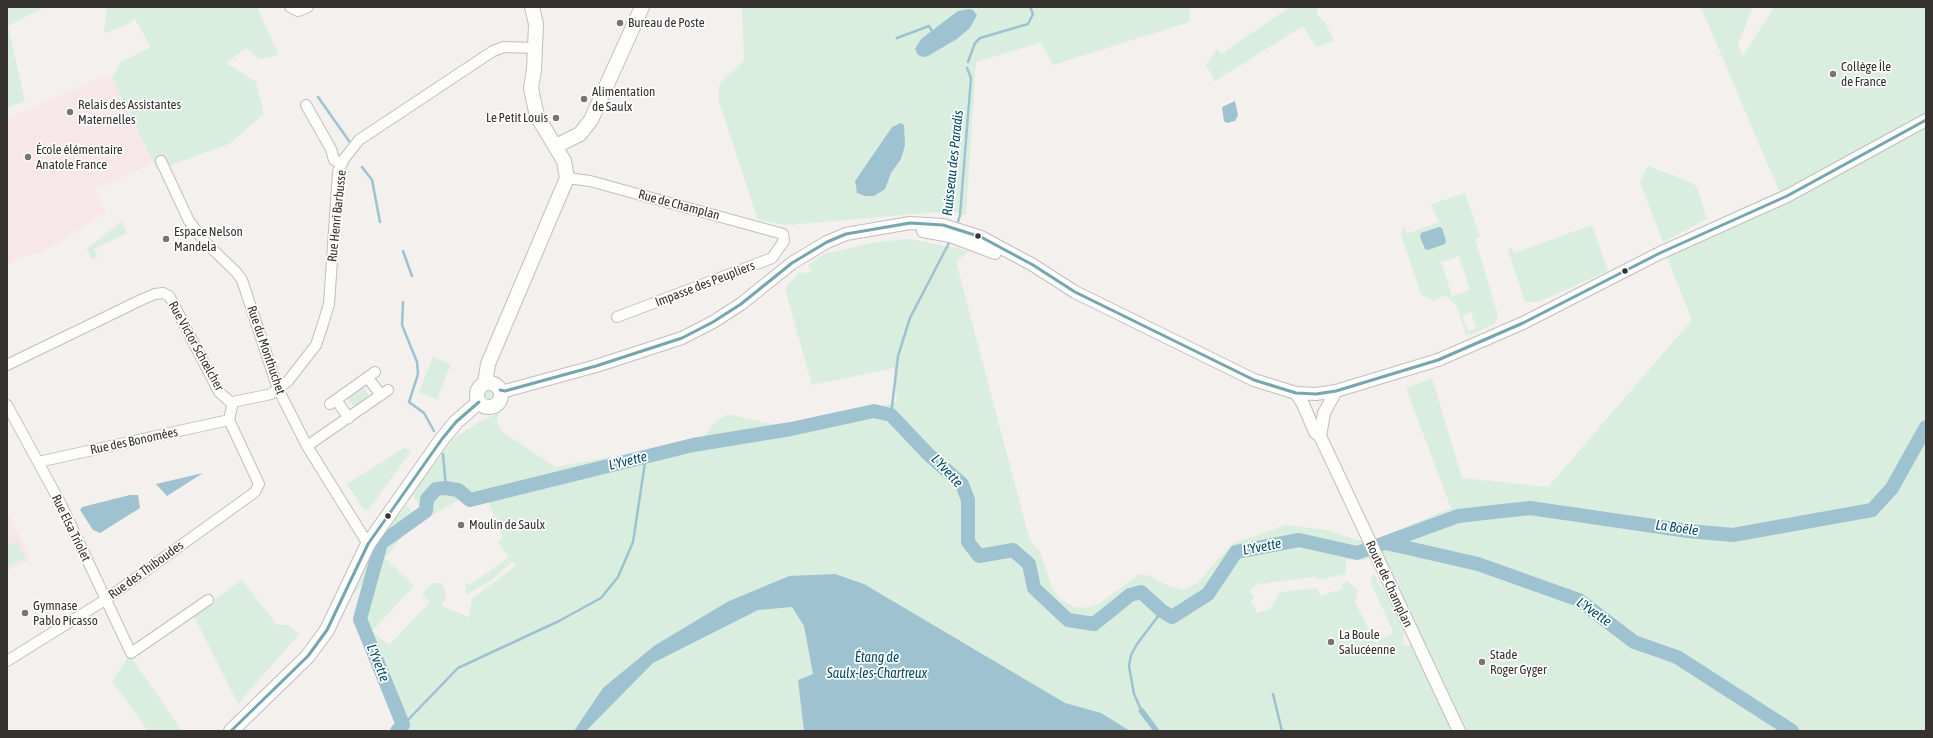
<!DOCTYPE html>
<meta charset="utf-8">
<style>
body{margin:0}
#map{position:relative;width:1933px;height:738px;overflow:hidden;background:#f3f0ee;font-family:"Asap Condensed",sans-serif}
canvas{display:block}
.frame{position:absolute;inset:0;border:8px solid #353230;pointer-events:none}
</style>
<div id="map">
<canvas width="1933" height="738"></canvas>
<div class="frame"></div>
</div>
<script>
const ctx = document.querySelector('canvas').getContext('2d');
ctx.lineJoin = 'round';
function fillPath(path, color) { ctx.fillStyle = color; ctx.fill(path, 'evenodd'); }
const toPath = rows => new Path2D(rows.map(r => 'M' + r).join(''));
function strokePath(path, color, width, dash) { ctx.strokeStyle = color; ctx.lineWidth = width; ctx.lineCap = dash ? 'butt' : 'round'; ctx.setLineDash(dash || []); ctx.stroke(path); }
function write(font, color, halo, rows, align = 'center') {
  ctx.font = font + ' "Asap Condensed",sans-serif'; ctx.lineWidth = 3.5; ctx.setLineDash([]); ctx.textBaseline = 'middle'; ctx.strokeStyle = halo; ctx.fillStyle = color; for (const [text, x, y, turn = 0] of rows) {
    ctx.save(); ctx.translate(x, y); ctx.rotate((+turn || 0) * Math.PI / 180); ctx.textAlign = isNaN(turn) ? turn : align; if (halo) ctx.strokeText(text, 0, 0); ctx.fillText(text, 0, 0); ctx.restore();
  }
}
fillPath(toPath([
 [106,75,108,78,112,78,152,163,95,190,106,212,42,253,22,257,7,265,7,119],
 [7,509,31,559,7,570]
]), '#f7e7e8');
fillPath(toPath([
 [7,7,43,8,8,26,25,101,7,108],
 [107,7,257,7,279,55,259,59,246,48,226,63,256,82,264,114,229,144,157,170,112,78,121,62,151,47,135,19,125,26,104,33],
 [742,7,1190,7,1189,22,1053,65,1041,42,976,62,966,215,951,211,786,225,758,220,718,99,720,83,744,61],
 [977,15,970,28,957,39,928,56,919,55,921,39,930,33],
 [901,123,904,125,904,147,901,159,891,173,855,181,892,127],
 [1290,7,1316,7,1318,16,1325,22,1334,41,1316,47,1303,26,1215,81,1206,65,1217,49,1221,54],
 [1701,7,1753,7,1738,44,1743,56,1774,7,1926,7,1926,731,1464,731,1374,540,1451,508,1406,388,1432,378,1462,478,1548,487,1692,320,1662,245,1779,191],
 [1648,166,1690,182,1697,187,1707,219,1663,242,1640,182],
 [1465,193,1480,236,1475,239,1498,316,1495,323,1470,335,1466,334,1456,305,1445,295,1434,301,1421,294,1401,234,1404,227,1407,234,1439,222,1431,204],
 [1459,256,1470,290,1452,296,1441,262],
 [1471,312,1476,328,1468,331,1462,316],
 [122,221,127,233,94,249,98,257,92,260,87,249],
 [1592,225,1608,271,1538,302,1525,302,1508,250,1512,247,1514,253],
 [909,239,969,251,956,262,1030,541,1040,551,1052,587,1059,598,1073,607,1085,608,1099,604,1139,574,1151,576,1164,584,1183,590,1197,583,1232,544,1286,525,1327,530,1364,542,1371,558,1365,560,1346,559,1346,574,1319,580,1316,577,1258,584,1249,591,1254,596,1251,603,1255,606,1256,613,1270,609,1280,592,1317,588,1320,596,1343,589,1341,584,1348,581,1358,591,1355,602,1376,644,1375,647,1381,638,1390,635,1393,631,1370,581,1373,575,1376,576,1378,584,1386,592,1404,629,1403,644,1408,646,1411,644,1414,648,1454,731,392,731,399,725,380,683,362,631,362,585,352,596,377,542,397,513,400,514,406,505,421,521,406,532,385,558,414,586,372,631,389,645,430,602,422,594,433,583,442,583,447,596,441,606,469,617,472,599,517,565,512,562,493,579,466,595,466,582,470,585,509,557,498,542,503,538,485,493,461,499,427,518,412,494,454,438,481,421,499,413,497,423,503,432,555,467,686,444,704,436,716,421,728,414,784,427,818,423,897,402,894,368,812,385,787,296,786,287,799,273,811,272,808,265,825,254,876,242],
 [433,357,451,364,437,399,419,392],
 [362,386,369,396,354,407,347,397],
 '482 395a8 8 0 1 1 16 0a8 8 0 1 1-16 0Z',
 [404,448,409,450,410,453,369,509,364,510,347,484],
 [17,541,26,558,7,567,7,546],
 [242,580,277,625,288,625,299,634,238,704,193,614],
 [131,657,182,731,148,731,112,681,127,659]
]), '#d9eede');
fillPath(toPath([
 [969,9,973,10,977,15,970,28,957,39,928,56,923,57,918,55,915,49,921,39,958,11],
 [1235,101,1238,115,1235,121,1227,123,1224,121,1222,107],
 [901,123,904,125,905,145,901,159,891,173,885,189,874,196,865,196,857,193,855,181,892,127],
 [1439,227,1442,228,1446,241,1445,244,1428,250,1425,249,1420,237,1421,233],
 [203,473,167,496,156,484],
 [130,495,138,495,140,508,100,533,93,530,80,510,82,507],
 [835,574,864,584,1065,703,1101,713,1130,731,804,731,798,680,813,674,804,626,792,607,758,610,653,663,586,731,574,731,603,688,654,646,727,602,789,576],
 [1143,708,1160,731,1153,731,1138,711]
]), '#9fc2d1');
strokePath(toPath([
 [897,38,929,26,933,33],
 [968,62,975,43,980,38,1028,24,1033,14,1030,7],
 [318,97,349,141],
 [362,167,372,180,380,222],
 [957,225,960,215,971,78,967,68],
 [403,251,412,276],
 [403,302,402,325,417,362,418,374,409,402,424,413,434,431],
 [891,415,898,356,910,318,951,239],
 [443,454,446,488],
 [1273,694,1282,731],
 [1142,712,1134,694,1129,666,1131,655,1137,644,1162,611],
 [403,725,458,668,559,621,601,598,618,577,633,542,646,456]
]), '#9fc2d1', 2.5);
strokePath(toPath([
 [1386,543,1478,564,1579,600,1634,642,1677,657,1792,731],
 [397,731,403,725,360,619,381,543,426,511,427,499,436,489,446,488,458,490,470,500,693,445,791,429,874,411,891,415,929,455,962,484,968,500,968,542,979,556,1013,550,1029,564,1034,588,1068,620,1094,624,1130,595,1141,592,1162,611,1172,617,1208,594,1236,552,1299,540,1357,553,1458,516,1530,508,1688,531,1733,535,1872,510,1892,488,1926,427]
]), '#9fc2d1', 14);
const minor = toPath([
 [290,7,298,11,308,7],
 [306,105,331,149,334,160,342,164],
 [161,161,189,221,206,243,236,272,242,280,278,389,307,446,368,544],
 [567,178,590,181,783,234,784,241,772,258,617,317],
 [7,365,143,299,155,294,163,293,169,296,172,301,219,392,229,401,233,402,271,394,288,381,316,345,323,324,329,304,338,172,344,159,359,140,493,51,504,47,536,48],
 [368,378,381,395],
 [336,400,349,418],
 [330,404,375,372],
 [7,405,62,506,131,653,208,600],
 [307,446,388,390],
 [38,462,229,420],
 [7,661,105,600,255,492,259,484,229,420,233,402]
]);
const tertiary = toPath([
 [923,231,950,236,995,253],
 [500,390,505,391,596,366,682,338,713,322,741,304,792,263,827,242,846,234,910,223,943,225,981,237,1033,265,1075,292,1254,380,1296,393,1316,394,1336,391,1438,360,1523,323,1660,253,1787,196,1926,120],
 [1296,393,1303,404,1315,432,1320,436,1459,731],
 [1320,436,1324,413,1336,391]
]);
const secondary = toPath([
 [556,146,580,134,591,120,642,7],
 '477 395a12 12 0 1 1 24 0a12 12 0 1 1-24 0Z',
 [485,383,488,364,567,178,564,161,537,116,531,88,534,70,536,24,532,7],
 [231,731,308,656,327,630,368,544,442,439,456,422,479,402]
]);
strokePath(minor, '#c2bfbd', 12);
strokePath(tertiary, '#c2bfbd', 14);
strokePath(secondary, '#c2bfbd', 16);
strokePath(minor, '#fdfdfc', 10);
strokePath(tertiary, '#fdfdfc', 12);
strokePath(secondary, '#fdfdfc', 14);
strokePath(toPath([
 [500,390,505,391,596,366,682,338,713,322,741,304,792,263,827,242,846,234,910,223,943,225,981,237,1033,265,1075,292,1254,380,1296,393,1316,394,1336,391,1438,360,1523,323,1660,253,1787,196,1926,120],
 [231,731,308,656,327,630,368,544,442,439,456,422,479,402]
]), '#76a6ad', 3);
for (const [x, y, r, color] of [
 [620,23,4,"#787472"],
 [1833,74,4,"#787472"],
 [584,99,4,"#787472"],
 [70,112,4,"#787472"],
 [556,118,4,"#787472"],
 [28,157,4,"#787472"],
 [978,236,3.5,"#353230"],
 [166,239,4,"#787472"],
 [1625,271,3.5,"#353230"],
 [388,516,3.5,"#353230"],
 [461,525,4,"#787472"],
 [25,613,4,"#787472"],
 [1331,642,4,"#787472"],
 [1482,662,4,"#787472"]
]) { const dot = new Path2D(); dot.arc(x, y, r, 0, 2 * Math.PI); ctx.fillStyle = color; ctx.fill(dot); strokePath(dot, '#fff', 1.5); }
write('13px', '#353230', '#fff', [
 ["Bureau de Poste",628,23],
 ["Collège Île",1841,67],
 ["de France",1841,82],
 ["Alimentation",592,92],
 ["de Saulx",592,107],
 ["Relais des Assistantes",78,105],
 ["Maternelles",78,120],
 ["Le Petit Louis",548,118,"right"],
 ["École élémentaire",36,150],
 ["Anatole France",36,165],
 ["Espace Nelson",174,232],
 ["Mandela",174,247],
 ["Moulin de Saulx",469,525],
 ["Gymnase",33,606],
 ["Pablo Picasso",33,621],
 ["La Boule",1339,635],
 ["Salucéenne",1339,650],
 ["Stade",1490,655],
 ["Roger Gyger",1490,670]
], 'left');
write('13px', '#353230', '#fff', [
 ["Rue de Champlan",679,205,15],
 ["Rue Henri Barbusse",337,216,-84],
 ["Impasse des Peupliers",705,284,-21],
 ["Rue Victor Schœlcher",196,346,61],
 ["Rue du Monthuchet",266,350,71],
 ["Rue des Bonomées",134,441,-12],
 ["Rue Elsa Triolet",71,528,64],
 ["Rue des Thiboudes",146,570,-36],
 ["Route de Champlan",1389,584,65]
]);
write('italic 14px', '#034e64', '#fff', [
 ["Ruisseau des Paradis",953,163,-84],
 ["L'Yvette",628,461,-14],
 ["L'Yvette",947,471,47],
 ["La Boële",1677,528,8],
 ["L'Yvette",1262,547,-11],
 ["L'Yvette",1594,612,35],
 ["Étang de",877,658],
 ["Saulx-les-Chartreux",877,674],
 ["L'Yvette",378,663,68]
]);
</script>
